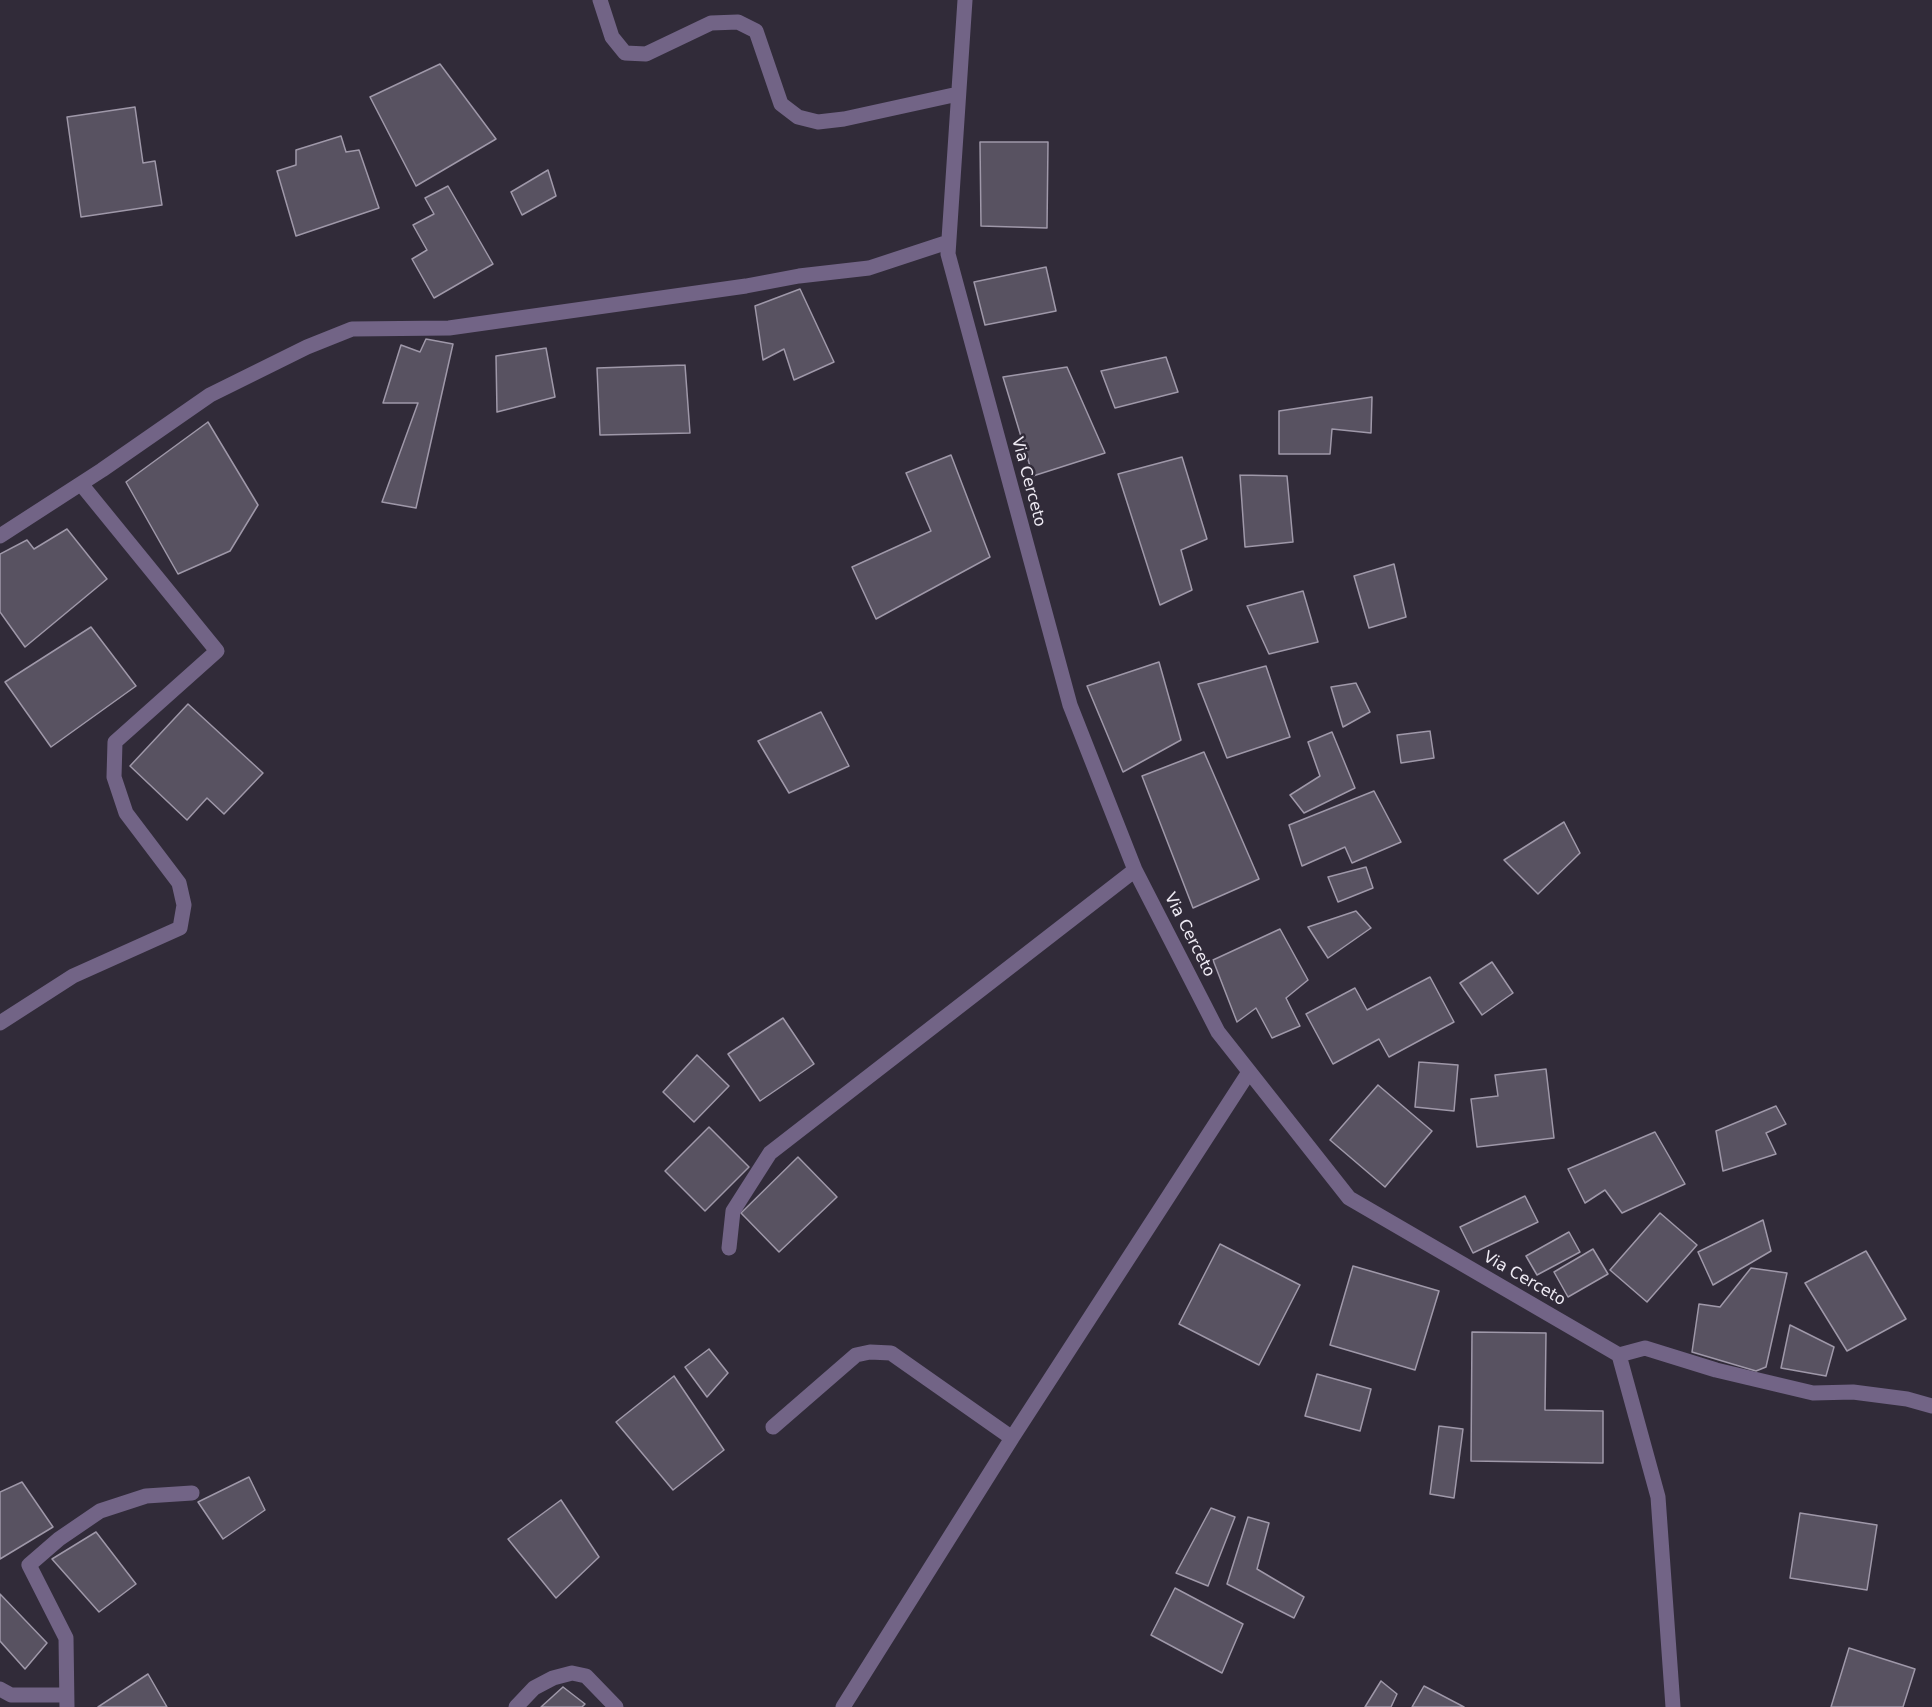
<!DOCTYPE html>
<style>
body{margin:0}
canvas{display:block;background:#312b39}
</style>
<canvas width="1932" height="1707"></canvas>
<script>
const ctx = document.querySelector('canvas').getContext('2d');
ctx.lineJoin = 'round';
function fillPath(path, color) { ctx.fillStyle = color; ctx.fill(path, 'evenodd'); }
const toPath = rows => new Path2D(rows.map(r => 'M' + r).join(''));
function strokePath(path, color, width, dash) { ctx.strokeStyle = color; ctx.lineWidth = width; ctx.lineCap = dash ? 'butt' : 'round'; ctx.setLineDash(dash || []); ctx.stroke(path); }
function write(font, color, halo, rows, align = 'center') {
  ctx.font = font + ' "DejaVu Sans",sans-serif'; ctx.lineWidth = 5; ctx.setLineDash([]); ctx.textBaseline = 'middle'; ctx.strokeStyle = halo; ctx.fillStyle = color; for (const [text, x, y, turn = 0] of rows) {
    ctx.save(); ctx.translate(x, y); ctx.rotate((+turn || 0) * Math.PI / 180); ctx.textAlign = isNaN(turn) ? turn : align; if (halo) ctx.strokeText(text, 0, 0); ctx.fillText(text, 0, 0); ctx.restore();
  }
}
const building = toPath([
 [440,64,496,139,416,186,370,97,440,64],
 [135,107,143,163,155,161,162,205,81,217,67,117,135,107],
 [341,136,346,152,359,150,379,208,296,236,277,171,296,165,296,150,341,136],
 [980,142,1048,142,1047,228,981,226,980,142],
 [548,170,556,196,522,215,511,192,548,170],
 [448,186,493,264,434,298,412,259,427,250,413,225,434,214,425,198,448,186],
 [1046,267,1056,311,985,325,974,282,1046,267],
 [800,289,834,362,794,380,784,349,763,360,755,306,800,289],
 [426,339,453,344,416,508,382,502,418,403,383,403,401,345,420,352,426,339],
 [546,348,555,397,497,412,496,356,546,348],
 [1166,357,1178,392,1115,408,1101,371,1166,357],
 [685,365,690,433,600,435,597,368,685,365],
 [1067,367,1105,453,1033,476,1003,377,1067,367],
 [1372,397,1371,433,1332,429,1330,454,1279,454,1279,411,1372,397],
 [208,422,258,505,230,551,178,574,126,482,208,422],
 [951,455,990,557,876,619,852,567,931,531,906,473,951,455],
 [1182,457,1207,539,1181,550,1192,590,1160,605,1118,474,1182,457],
 [1240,475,1287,476,1293,542,1245,547,1240,475],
 [67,529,107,579,25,647,0,612,0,554,27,540,34,549,67,529],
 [1394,564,1406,617,1369,628,1354,576,1394,564],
 [1303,591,1318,642,1269,654,1247,606,1303,591],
 [91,627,136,686,51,747,5,682,91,627],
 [1159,662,1181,740,1123,772,1087,686,1159,662],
 [1266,666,1290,737,1227,758,1198,684,1266,666],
 [1356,683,1370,712,1343,727,1331,687,1356,683],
 [188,704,263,773,224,814,207,798,187,820,130,766,188,704],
 [821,712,849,766,789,793,758,741,821,712],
 [1430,731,1434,758,1401,763,1397,735,1430,731],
 [1332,732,1355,788,1304,813,1290,795,1320,776,1308,742,1332,732],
 [1204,752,1259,879,1193,908,1142,776,1204,752],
 [1374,791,1401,842,1352,863,1345,847,1302,866,1289,825,1374,791],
 [1564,822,1580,853,1538,894,1504,860,1564,822],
 [1366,867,1373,888,1338,902,1328,877,1366,867],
 [1356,911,1371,928,1328,958,1308,927,1356,911],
 [1280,929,1308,980,1286,998,1300,1026,1272,1038,1256,1008,1237,1022,1213,960,1280,929],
 [1492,962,1513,993,1482,1015,1460,983,1492,962],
 [1430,977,1454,1022,1389,1057,1379,1039,1333,1064,1306,1014,1355,988,1367,1010,1430,977],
 [783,1018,814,1064,760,1101,728,1054,783,1018],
 [697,1055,729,1086,694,1122,663,1092,697,1055],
 [1419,1062,1458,1065,1454,1111,1415,1107,1419,1062],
 [1546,1069,1554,1138,1477,1147,1471,1099,1498,1096,1495,1075,1546,1069],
 [1378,1085,1432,1131,1385,1187,1330,1140,1378,1085],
 [1776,1106,1786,1124,1766,1133,1776,1154,1723,1171,1716,1131,1776,1106],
 [709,1127,749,1167,705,1211,665,1171,709,1127],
 [1655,1132,1685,1184,1622,1213,1605,1190,1585,1203,1568,1169,1655,1132],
 [798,1157,837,1197,779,1252,741,1213,798,1157],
 [1525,1196,1538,1222,1473,1253,1460,1227,1525,1196],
 [1660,1213,1697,1245,1647,1302,1610,1270,1660,1213],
 [1763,1220,1771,1251,1713,1285,1698,1252,1763,1220],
 [1569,1232,1580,1252,1537,1275,1526,1256,1569,1232],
 [1220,1244,1300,1285,1259,1365,1179,1324,1220,1244],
 [1593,1249,1608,1274,1568,1297,1554,1272,1593,1249],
 [1866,1251,1906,1319,1847,1351,1805,1283,1866,1251],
 [1353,1266,1439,1291,1415,1370,1330,1345,1353,1266],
 [1751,1268,1787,1273,1766,1367,1756,1371,1692,1352,1699,1304,1720,1307,1751,1268],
 [1790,1325,1834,1347,1826,1376,1781,1368,1790,1325],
 [1472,1332,1546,1333,1545,1410,1603,1411,1603,1463,1471,1461,1472,1332],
 [709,1349,728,1373,707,1397,685,1367,709,1349],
 [1317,1374,1371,1389,1360,1431,1305,1416,1317,1374],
 [674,1376,724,1450,673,1490,616,1422,674,1376],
 [1439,1426,1463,1429,1454,1498,1430,1494,1439,1426],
 [249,1477,265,1510,223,1539,198,1502,249,1477],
 [22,1482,53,1527,0,1559,0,1492,22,1482],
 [561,1500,599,1557,556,1598,508,1539,561,1500],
 [1211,1508,1235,1517,1208,1586,1176,1573,1211,1508],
 [1800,1513,1877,1525,1867,1590,1790,1578,1800,1513],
 [1248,1517,1269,1523,1257,1569,1304,1597,1294,1618,1227,1584,1248,1517],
 [96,1532,136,1584,99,1612,52,1559,96,1532],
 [1175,1588,1243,1624,1222,1673,1151,1635,1175,1588],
 [0,1594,47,1643,25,1669,0,1641,0,1594],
 [1849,1648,1915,1669,1903,1707,1831,1707,1849,1648],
 [148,1674,167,1707,98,1707,148,1674],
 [1381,1681,1397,1694,1391,1707,1365,1707,1381,1681],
 [1424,1686,1464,1707,1412,1707,1424,1686],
 [563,1687,585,1704,582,1707,541,1707,563,1687]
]);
fillPath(building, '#585261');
strokePath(building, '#9f98a9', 1.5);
strokePath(toPath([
 [600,0,612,37,625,53,646,54,711,23,738,22,756,31,781,104,798,117,818,122,844,119,958,94],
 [965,0,948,254,1070,705,1135,870,1218,1032,1349,1198,1619,1355,1658,1497,1673,1707],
 [0,536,102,470,210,395,307,347,352,329,449,328,746,286,799,276,869,268,948,242],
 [0,1023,73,976,180,928,184,905,179,883,126,813,114,777,115,742,217,651,81,484],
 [729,1248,733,1211,770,1153,1135,870],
 [1619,1355,1645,1348,1716,1370,1813,1393,1853,1392,1907,1399,1932,1406],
 [773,1427,856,1355,870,1352,891,1353,1012,1438,1249,1072],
 [0,1689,11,1695,66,1695],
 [67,1707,66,1638,29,1565,59,1539,100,1511,146,1496,192,1493],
 [516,1707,534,1688,553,1678,572,1673,586,1676,616,1707],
 [843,1707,1012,1438]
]), '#726486', 15);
write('16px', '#efebf4', '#312b39', [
 ["Via Cerceto",1028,482,75],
 ["Via Cerceto",1189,935,63],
 ["Via Cerceto",1524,1279,30]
]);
</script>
